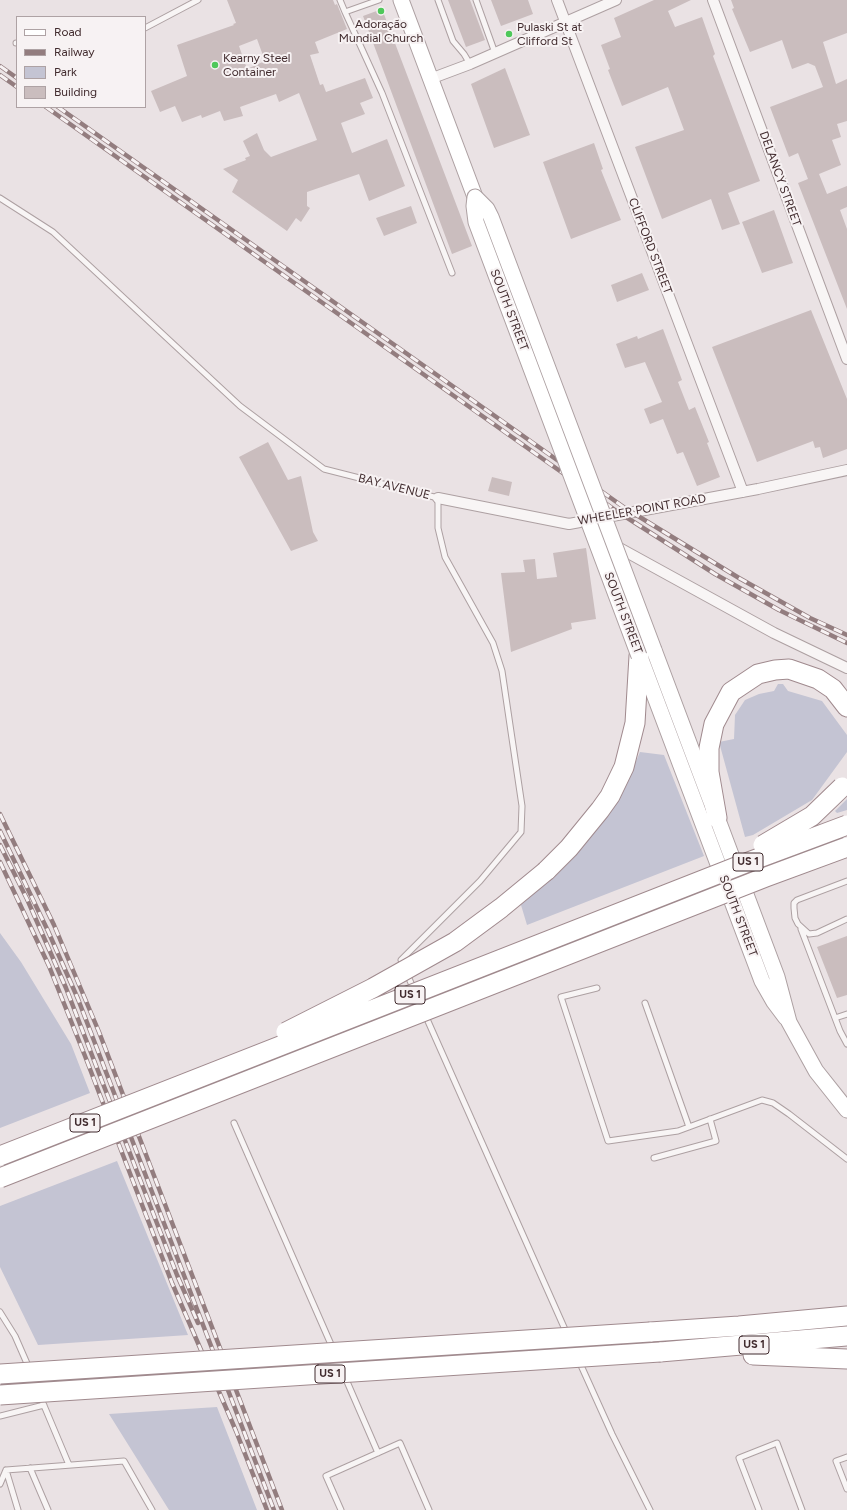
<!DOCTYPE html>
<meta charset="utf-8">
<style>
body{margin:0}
#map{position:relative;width:847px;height:1510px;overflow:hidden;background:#eae2e4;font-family:Figtree,sans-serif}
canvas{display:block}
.legend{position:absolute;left:16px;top:16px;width:130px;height:92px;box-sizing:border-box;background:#f7f2f3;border:1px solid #aea2a4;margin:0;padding:5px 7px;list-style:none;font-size:12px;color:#412b2e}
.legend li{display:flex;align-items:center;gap:8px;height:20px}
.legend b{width:20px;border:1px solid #aea2a4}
</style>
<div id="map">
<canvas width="847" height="1510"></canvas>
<ul class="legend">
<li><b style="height:5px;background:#fff"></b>Road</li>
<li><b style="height:5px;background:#937d7f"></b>Railway</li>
<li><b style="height:11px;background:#c4c4d3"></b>Park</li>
<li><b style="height:11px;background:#cabdbe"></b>Building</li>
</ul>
</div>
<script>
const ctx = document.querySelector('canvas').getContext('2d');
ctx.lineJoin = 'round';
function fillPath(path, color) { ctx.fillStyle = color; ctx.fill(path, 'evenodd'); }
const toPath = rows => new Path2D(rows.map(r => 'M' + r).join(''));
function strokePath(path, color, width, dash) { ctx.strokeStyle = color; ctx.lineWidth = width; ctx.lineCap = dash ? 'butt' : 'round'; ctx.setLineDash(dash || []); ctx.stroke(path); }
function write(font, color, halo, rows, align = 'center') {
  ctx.font = font + ' Figtree,sans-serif'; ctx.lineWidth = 4; ctx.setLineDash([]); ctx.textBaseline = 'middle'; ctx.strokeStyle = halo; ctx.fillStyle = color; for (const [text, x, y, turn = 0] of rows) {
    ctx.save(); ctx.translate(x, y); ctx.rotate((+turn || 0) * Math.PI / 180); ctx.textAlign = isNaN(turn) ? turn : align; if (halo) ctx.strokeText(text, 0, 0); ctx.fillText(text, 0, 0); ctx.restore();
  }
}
fillPath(toPath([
 [778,684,783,684,788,691,822,701,847,735,847,752,812,800,753,835,745,837,719,742,734,739,735,715,745,700,759,694,774,691],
 [640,752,664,755,704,856,527,925,521,905,564,866,603,821,626,784],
 [847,799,847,810,837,813,835,811],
 [0,933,21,962,71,1044,90,1093,0,1128],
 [117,1161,188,1335,38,1345,0,1267,0,1206],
 [217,1407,257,1510,169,1510,109,1414]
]), '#c4c4d3');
fillPath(toPath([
 [227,0,333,0,335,5,337,4,347,29,315,42,319,53,310,55,320,85,323,84,326,92,365,78,373,98,360,103,365,114,341,123,352,153,387,139,405,186,369,201,359,174,307,192,307,206,310,208,301,222,296,218,287,231,232,192,238,180,223,169,246,160,245,158,250,156,243,141,257,133,264,150,271,157,317,140,299,93,279,102,276,94,240,107,243,116,224,121,220,111,202,118,201,115,182,122,175,106,160,112,151,91,187,76,177,45,234,25,233,24,236,23],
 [257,39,265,61,247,69,239,46],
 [448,0,470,0,485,40,466,47],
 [491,0,528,0,533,14,501,26],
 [654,0,691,0,668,11,675,27,702,17,715,54,713,56,760,181,728,193,740,224,722,230,711,199,662,219,635,147,684,130,668,87,622,106,608,70,610,69,601,45,621,37,614,18],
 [731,0,847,0,847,33,823,42,836,84,847,79,847,121,837,124,841,137,832,140,841,165,819,174,827,194,847,186,847,207,840,210,847,229,847,309,798,183,808,179,798,153,789,157,770,107,823,87,815,66,808,63,792,69,782,40,750,52,732,9,734,8],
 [382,9,472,246,452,254,363,16],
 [505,68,530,135,494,148,471,84],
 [594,143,603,169,601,170,621,220,571,239,543,162],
 [411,206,417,223,384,236,376,218],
 [774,210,793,263,762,273,742,222],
 [642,273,649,290,617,302,611,285],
 [811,310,847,399,847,449,823,458,820,447,815,448,813,441,757,462,712,347],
 [663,329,682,380,678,382,689,410,695,407,709,442,707,443,720,477,697,486,683,452,677,454,663,419,650,424,644,409,662,402,645,362,625,368,616,344,637,336,638,339],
 [268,442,288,480,301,476,313,532,318,541,291,551,239,457],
 [492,477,512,482,509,496,488,491],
 [586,548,596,619,571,623,572,629,511,652,501,573,525,572,523,560,535,559,537,579,557,577,553,553],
 [847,936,847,995,837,998,817,947]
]), '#cabdbe');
const lane = toPath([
 [340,0,345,12],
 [379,0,345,12,382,93,452,273],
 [438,0,453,41,464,54,470,64],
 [476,0,495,53],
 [145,28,198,0],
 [16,43,17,43],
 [0,198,53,232,240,406,324,469,438,498,438,528,445,557,493,643,502,671,522,806,521,832,480,881,401,960,404,966],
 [847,881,797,900,794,903,794,908,795,918,798,924,809,934,817,933,847,919],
 [801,929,840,1031,847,1044],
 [407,974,567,1334],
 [597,988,561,997,608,1141,678,1131,762,1100,773,1103,789,1114,847,1159],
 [645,1003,689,1127],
 [835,1018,847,1014],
 [234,1123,333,1349],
 [654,1158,716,1141,710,1119],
 [0,1312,15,1336,29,1368],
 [579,1361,612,1434,650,1510],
 [345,1377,378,1453],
 [40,1396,69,1465],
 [0,1416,44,1405],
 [847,1457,836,1461,847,1489],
 [30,1468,48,1510],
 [0,1484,6,1470],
 [18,1510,6,1470,124,1461,152,1510],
 [341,1510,326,1476,400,1443,429,1510],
 [759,1510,739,1458,777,1443,802,1510]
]);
const street = toPath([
 [557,0,743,492],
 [713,0,847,359],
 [430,79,470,64,616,0],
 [438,498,569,524,758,489,847,470],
 [612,544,774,633,847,668]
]);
const secondary = toPath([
 [401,0,475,197],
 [654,650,777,977,789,1022,816,1071,847,1110],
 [640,657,762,981,774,1002,786,1018]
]);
const highway = toPath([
 [717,818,709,772,709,748,714,724,731,692,758,674,775,670,789,669,818,679,833,689,847,707],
 [546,871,569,848,600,810,610,796,624,767,635,723,639,656],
 [650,1332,739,1326,847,1316],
 [660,1352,847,1336],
 [753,1355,847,1359]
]);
strokePath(lane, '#ada0a2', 7);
strokePath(street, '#ada0a2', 12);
strokePath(secondary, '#ada0a2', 17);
strokePath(highway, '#a08a8e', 21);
strokePath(lane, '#f8f5f5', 5);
strokePath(street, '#f8f5f5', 10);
strokePath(secondary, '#fff', 15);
strokePath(highway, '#fff', 19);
const rail = toPath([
 [0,66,17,78],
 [0,75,17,87],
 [46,107,615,510,715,574,779,610,847,643],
 [58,107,625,508,739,578,810,618,847,635],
 [0,814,54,925,99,1032,282,1510],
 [0,831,48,931,78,999,274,1510],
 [0,845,27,899,66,988,177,1275,198,1323],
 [0,862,49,966,85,1056,172,1283,236,1431,267,1510]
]);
strokePath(rail, '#937d7f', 4.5);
strokePath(rail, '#f7f2f3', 3, [9]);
const secondaryBridge = toPath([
 [639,656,476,222,474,206,475,197,487,209,491,217,654,650]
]);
const highwayBridge = toPath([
 [763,845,812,816,842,787],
 [286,1032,373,988,455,942,501,908,546,871],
 [0,1156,751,861,847,825],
 [0,1178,766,877,847,847],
 [0,1374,650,1332],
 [0,1395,660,1352]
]);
strokePath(secondaryBridge, '#ada0a2', 17, []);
strokePath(highwayBridge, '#a08a8e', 21, []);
strokePath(secondaryBridge, '#fff', 15);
strokePath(highwayBridge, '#fff', 19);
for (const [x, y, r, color] of [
 [381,11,4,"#4ec85a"],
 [509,34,4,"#4ec85a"],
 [215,65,4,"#4ec85a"]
]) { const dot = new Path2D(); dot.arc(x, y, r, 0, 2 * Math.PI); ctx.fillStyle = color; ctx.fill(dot); strokePath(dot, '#f7f2f3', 1.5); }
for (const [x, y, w] of [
 [748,862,30],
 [410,995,30],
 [85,1123,30],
 [754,1345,30],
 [330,1374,30]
]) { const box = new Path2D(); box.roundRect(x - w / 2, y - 9, w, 18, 3); ctx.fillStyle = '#f7f2f3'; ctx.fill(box); strokePath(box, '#412b2e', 1); }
write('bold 11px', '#412b2e', null, [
 ["US 1",748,862],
 ["US 1",410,995],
 ["US 1",85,1123],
 ["US 1",754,1345],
 ["US 1",330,1374]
]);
write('12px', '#412b2e', '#f7f2f3', [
 ["Adoração",381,24,"center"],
 ["Mundial Church",381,38,"center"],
 ["Pulaski St at",517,27],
 ["Clifford St",517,41],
 ["Kearny Steel",223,58],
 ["Container",223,72]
], 'left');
write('12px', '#412b2e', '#f7f2f3', [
 ["DELANCY STREET",780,179,70],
 ["CLIFFORD STREET",650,246,69],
 ["SOUTH STREET",509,310,69],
 ["BAY AVENUE",394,487,14],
 ["WHEELER POINT ROAD",642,510,-10],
 ["SOUTH STREET",623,613,69],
 ["SOUTH STREET",738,916,69]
]);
</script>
